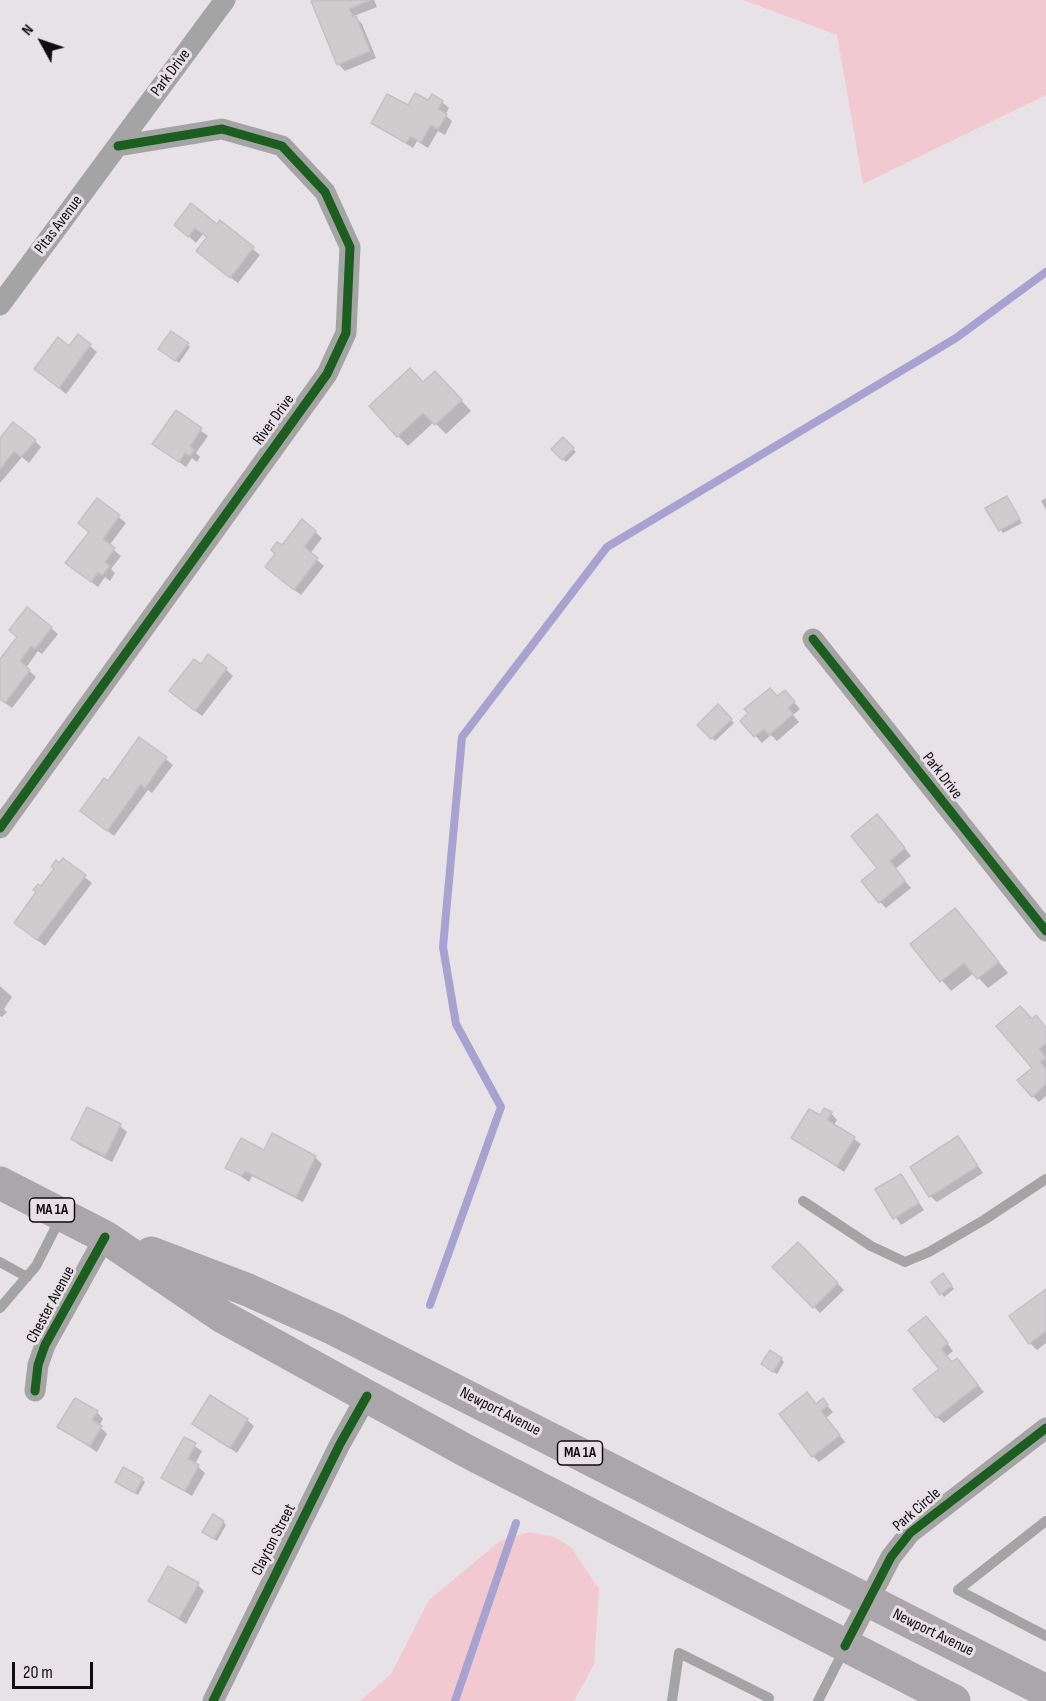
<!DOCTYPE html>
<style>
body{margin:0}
#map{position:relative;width:1046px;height:1701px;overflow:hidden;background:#e6e2e6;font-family:"Sofia Sans Condensed",sans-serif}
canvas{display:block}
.north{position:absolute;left:12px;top:12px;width:60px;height:60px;-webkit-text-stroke:4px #e7e1e7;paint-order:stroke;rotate:310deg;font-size:16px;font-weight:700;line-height:24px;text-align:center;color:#0f0d0f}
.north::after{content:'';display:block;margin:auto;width:21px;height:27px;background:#0f0d0f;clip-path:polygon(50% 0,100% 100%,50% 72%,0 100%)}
.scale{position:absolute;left:12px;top:1662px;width:81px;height:27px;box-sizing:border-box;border:3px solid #0f0d0f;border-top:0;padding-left:8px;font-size:18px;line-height:21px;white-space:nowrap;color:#0f0d0f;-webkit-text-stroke:4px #e7e1e7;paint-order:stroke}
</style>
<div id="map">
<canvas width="1046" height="1701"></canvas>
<div class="north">N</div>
<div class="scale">20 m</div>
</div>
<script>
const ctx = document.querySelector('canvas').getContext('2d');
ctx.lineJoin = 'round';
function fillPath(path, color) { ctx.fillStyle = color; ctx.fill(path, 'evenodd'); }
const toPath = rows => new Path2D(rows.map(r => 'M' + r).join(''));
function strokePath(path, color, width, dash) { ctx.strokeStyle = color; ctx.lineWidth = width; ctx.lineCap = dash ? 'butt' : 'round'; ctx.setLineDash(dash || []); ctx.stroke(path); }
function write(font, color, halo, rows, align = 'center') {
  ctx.font = font + ' "Sofia Sans Condensed",sans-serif'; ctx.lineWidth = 6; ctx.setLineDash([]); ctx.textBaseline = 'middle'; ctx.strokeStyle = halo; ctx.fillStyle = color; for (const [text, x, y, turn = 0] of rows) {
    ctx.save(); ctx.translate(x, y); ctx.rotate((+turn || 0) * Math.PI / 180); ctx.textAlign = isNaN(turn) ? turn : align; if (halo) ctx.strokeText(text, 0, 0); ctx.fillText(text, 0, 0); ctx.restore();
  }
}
fillPath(toPath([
 [743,0,1046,0,1046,95,863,184,837,35],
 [529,1532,554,1537,571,1547,599,1589,594,1664,574,1701,360,1701,391,1674,429,1600,500,1541]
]), '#f2c9d0');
fillPath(toPath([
 [317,0,374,0,377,7,354,16,362,24,376,58,345,71,338,64,313,2],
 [429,102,442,102,449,108,445,115,452,121,445,135,438,131,428,148,417,141,413,148,373,123,408,107],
 [220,222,260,255,238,283,204,258,208,238,203,234,196,243,176,225,218,226],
 [78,336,97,352,66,394,36,369,70,348],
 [188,345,190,347,179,363,163,351],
 [423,383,445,383,471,411,446,434,434,422,408,446,398,436],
 [176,412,208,436,196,453,200,457,197,462,192,458,186,467,154,444],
 [563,439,576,452,566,462,553,449],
 [0,440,35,441,41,447,29,463,22,457,0,483],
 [1046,498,1046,510,1041,501],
 [97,500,126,523,109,546,121,556,111,569,115,573,110,581,105,577,98,587,74,569,90,532],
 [1009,501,1022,523,1003,533,987,509],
 [315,532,322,538,310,554,324,566,301,595,274,574,282,548],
 [51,628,58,634,42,654,38,651,26,668,36,677,12,708,0,699,0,661],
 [201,666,226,669,233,676,202,716,178,698],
 [778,698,791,699,800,709,793,715,799,722,777,741,771,735,762,743,742,721],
 [718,707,734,723,715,741,699,725],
 [140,739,173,765,152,793,148,790,114,836,82,811,108,783],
 [884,823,911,856,895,869,911,888,886,908,880,902,879,868],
 [63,860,92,883,45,946,16,923],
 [955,910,1008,973,988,988,974,973,951,991,912,945],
 [0,986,12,997,4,1009,7,1012,2,1017,0,1016],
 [1032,1021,1046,1028,1046,1096,1039,1102,1033,1096],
 [87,1109,120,1126,127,1132,112,1162,79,1145,72,1139],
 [831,1113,837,1120,834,1125,861,1144,844,1172,793,1138,820,1117],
 [273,1135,315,1157,322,1164,303,1202,252,1176,249,1182,227,1167,264,1152],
 [958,1138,983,1173,937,1202,930,1196],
 [900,1175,924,1210,901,1225,877,1190],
 [798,1244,844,1290,820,1313,774,1267],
 [945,1278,954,1289,944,1297,942,1294],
 [1046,1291,1046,1343,1037,1350,1030,1343],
 [933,1324,953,1351,947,1356,952,1364,963,1367,984,1392,944,1423,937,1417,941,1369],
 [781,1359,784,1362,777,1374,766,1367],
 [822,1400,833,1412,826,1418,845,1442,819,1462,813,1456,816,1405],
 [97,1412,103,1419,99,1426,107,1434,97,1452,59,1427],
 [247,1420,254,1426,237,1453,194,1424],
 [184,1439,202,1451,195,1464,205,1473,192,1496,163,1478],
 [142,1479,145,1482,138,1495,120,1484],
 [223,1522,226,1525,217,1541,204,1532],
 [198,1585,204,1591,186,1624,150,1601]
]), '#0003');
strokePath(toPath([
 [430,1305,501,1107,456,1024,443,947,462,737,607,547,956,338,1046,272],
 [455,1701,516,1523]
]), '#a8a2d1', 8);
const building = toPath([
 [371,0,349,9,353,17,356,16,370,51,337,65,311,1,371,0],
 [415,93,428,100,432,94,443,101,438,109,447,114,438,129,431,125,421,142,410,136,406,143,371,123,387,94,408,105,415,93],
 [191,203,217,224,220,220,254,247,230,278,196,251,207,237,195,228,188,237,174,225,191,203],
 [171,331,189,343,175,361,158,349,171,331],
 [78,334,91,344,59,388,34,369,58,337,69,346,78,334],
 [410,368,423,382,435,371,462,400,435,425,423,413,397,437,369,406,410,368],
 [176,410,202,428,190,446,194,450,190,456,185,453,179,462,152,444,176,410],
 [13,422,36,440,21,457,14,451,0,469,0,438,13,422],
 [563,437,574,448,562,460,551,449,563,437],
 [1007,496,1020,519,999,531,985,508,1007,496],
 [97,498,120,515,103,539,115,548,105,562,110,566,102,575,98,572,91,582,65,563,89,532,78,523,97,498],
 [302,519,316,531,304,547,318,558,294,590,265,567,275,554,271,550,277,542,282,545,302,519],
 [27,607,52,627,35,649,31,646,20,661,30,670,5,703,0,699,0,659,17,637,9,630,27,607],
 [208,654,227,668,195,711,169,691,194,659,201,664,208,654],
 [770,688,777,696,785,690,795,702,788,708,793,714,769,735,764,729,754,737,740,721,748,713,744,709,770,688],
 [718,704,732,719,711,739,697,725,718,704],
 [139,737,167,757,145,788,141,784,107,831,80,811,104,778,108,781,139,737],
 [877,814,905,848,890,861,905,881,879,903,861,881,877,868,851,836,877,814],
 [63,858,86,875,37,940,14,923,36,892,33,890,38,884,41,886,54,869,51,867,56,860,59,863,63,858],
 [955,908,999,962,977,979,964,963,940,982,910,944,955,908],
 [1020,1006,1032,1019,1036,1015,1046,1028,1046,1043,1039,1049,1046,1058,1040,1062,1046,1069,1046,1084,1032,1097,1017,1080,1032,1068,996,1026,1020,1006],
 [87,1107,121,1124,105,1156,71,1139,87,1107],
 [824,1108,832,1112,827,1120,855,1137,837,1166,791,1138,809,1109,820,1115,824,1108],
 [272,1133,316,1156,296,1197,245,1171,242,1176,225,1168,241,1138,264,1150,272,1133],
 [958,1136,978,1166,929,1197,910,1167,958,1136],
 [901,1174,919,1203,893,1219,875,1189,901,1174],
 [798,1242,838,1283,813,1308,772,1267,798,1242],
 [943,1273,952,1286,940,1295,931,1282,943,1273],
 [1046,1289,1046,1331,1029,1344,1009,1316,1046,1289],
 [926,1316,948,1343,941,1349,952,1362,957,1358,978,1385,936,1418,913,1389,939,1369,908,1330,926,1316],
 [770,1350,782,1358,773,1372,761,1364,770,1350],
 [807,1392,816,1404,823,1398,828,1405,821,1411,840,1435,812,1457,779,1414,807,1392],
 [210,1395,248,1419,230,1448,192,1424,210,1395],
 [75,1398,98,1411,92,1420,102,1426,90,1446,57,1427,75,1398],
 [184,1437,196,1443,188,1459,199,1465,185,1491,161,1478,184,1437],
 [123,1467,143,1478,135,1493,115,1482,123,1467],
 [213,1514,224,1521,214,1539,202,1532,213,1514],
 [168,1566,199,1583,179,1618,148,1601,168,1566]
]);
fillPath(building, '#cfccce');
strokePath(building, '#c4c1c3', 1.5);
strokePath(toPath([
 [803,1201,871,1246,905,1262,929,1252,984,1220,1046,1179],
 [0,1262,27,1277],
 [0,1308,36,1266,61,1217],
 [1046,1521,958,1590,1046,1636],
 [672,1701,679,1653,769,1698],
 [818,1701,845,1648]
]), '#a5a4a5', 10);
strokePath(toPath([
 [0,305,225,0],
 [813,639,1046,931],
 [0,828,327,374,346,333,350,247,325,192,282,146,222,129,118,146],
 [35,1391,38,1365,45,1345,105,1237],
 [845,1646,891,1557,910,1533,1046,1428],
 [213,1701,340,1444,367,1396]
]), '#a5a4a5', 21);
strokePath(toPath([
 [0,1183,105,1237,223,1317,472,1454,954,1701],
 [151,1253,248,1290,334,1329,1046,1691]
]), '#aaa6aa', 33);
strokePath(toPath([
 [813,639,1046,931],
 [0,828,327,374,346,333,350,247,325,192,282,146,222,129,118,146],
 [35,1391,38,1365,45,1345,105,1237],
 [845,1646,891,1557,910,1533,1046,1428],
 [213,1701,340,1444,367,1396]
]), '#1b5e20', 9);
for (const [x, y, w] of [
 [52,1210,45],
 [580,1453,45]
]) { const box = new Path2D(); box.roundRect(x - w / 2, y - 12, w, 24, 4.5); ctx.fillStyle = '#e7e1e7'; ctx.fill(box); strokePath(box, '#0f0d0f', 1.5); }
write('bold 15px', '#0f0d0f', null, [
 ["MA 1A",52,1210],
 ["MA 1A",580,1453]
]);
write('16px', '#0f0d0f', '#e7e1e7', [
 ["Park Drive",171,73,-53],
 ["Pitas Avenue",59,225,-53],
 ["River Drive",274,420,-54],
 ["Park Drive",942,776,52],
 ["Chester Avenue",51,1305,-62],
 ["Newport Avenue",500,1412,27],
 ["Park Circle",917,1510,-41],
 ["Clayton Street",274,1540,-63],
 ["Newport Avenue",933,1633,26]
]);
</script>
